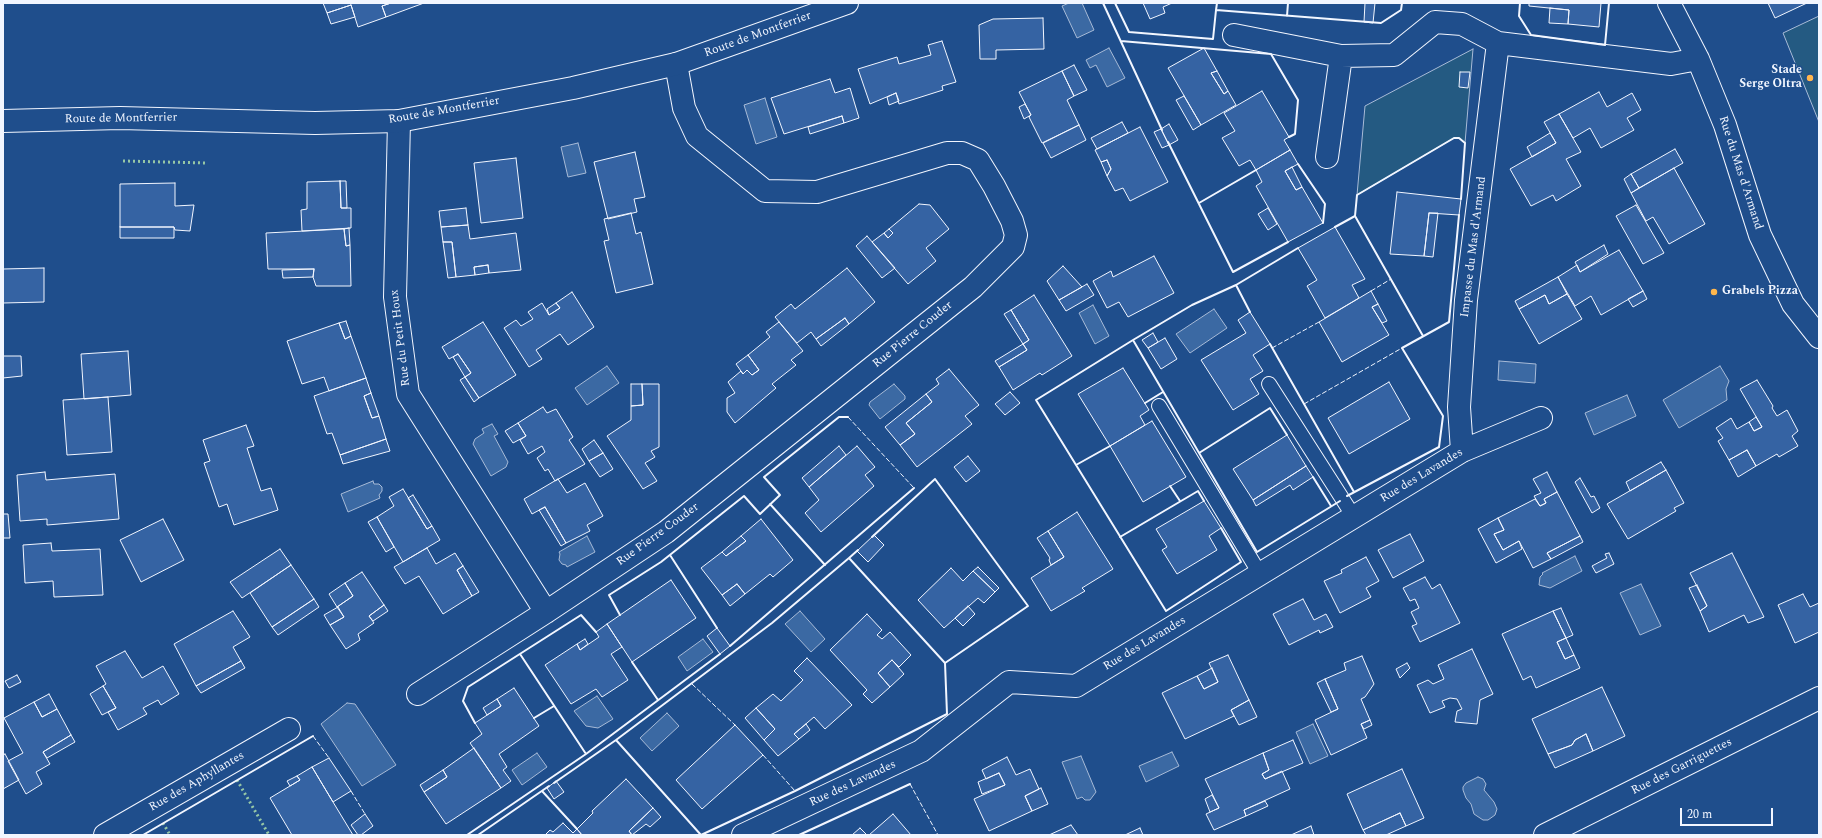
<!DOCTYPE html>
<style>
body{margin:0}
#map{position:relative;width:1822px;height:838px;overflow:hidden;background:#1f4e8c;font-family:Spectral,serif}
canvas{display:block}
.frame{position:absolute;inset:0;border:4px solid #f2f6ff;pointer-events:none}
.scale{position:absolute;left:1680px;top:808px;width:93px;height:18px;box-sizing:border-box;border:2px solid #f2f6ff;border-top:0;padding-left:5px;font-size:12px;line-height:14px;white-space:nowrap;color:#f2f6ff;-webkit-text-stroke:3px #1f4e8c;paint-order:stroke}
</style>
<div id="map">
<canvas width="1822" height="838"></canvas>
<div class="frame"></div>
<div class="scale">20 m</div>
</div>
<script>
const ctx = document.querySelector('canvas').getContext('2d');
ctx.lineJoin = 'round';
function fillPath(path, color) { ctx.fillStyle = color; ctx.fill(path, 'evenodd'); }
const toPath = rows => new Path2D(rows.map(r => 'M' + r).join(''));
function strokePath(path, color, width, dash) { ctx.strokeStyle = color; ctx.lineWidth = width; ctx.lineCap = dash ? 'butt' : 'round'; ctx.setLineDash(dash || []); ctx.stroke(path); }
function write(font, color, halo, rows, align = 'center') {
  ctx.font = font + ' Spectral,serif'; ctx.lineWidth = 3; ctx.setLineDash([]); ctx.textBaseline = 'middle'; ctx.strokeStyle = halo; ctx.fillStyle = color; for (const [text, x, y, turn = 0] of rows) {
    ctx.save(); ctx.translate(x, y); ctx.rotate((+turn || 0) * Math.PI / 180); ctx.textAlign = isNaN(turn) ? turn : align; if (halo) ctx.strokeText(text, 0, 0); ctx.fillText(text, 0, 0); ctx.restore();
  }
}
const green = toPath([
 [1819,16,1819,122,1783,33,1819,16],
 [1473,49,1465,143,1459,138,1454,138,1357,195,1365,106,1473,49]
]);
fillPath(green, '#245a82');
strokePath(green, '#a8bbd7', 1);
const water = toPath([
 [1069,3,1082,3,1094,30,1077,38,1062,6,1069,3],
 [1109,48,1125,78,1107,87,1096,65,1090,68,1086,60,1109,48],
 [765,98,777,137,756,144,744,105,765,98],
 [578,143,586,173,568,177,561,147,578,143],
 [1093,305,1109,336,1095,344,1079,313,1093,305],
 [1214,309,1227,328,1190,353,1176,334,1214,309],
 [1499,361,1536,364,1535,383,1498,380,1499,361],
 [607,366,619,383,587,405,575,388,607,366],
 [1720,366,1729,381,1726,389,1727,400,1679,428,1663,400,1720,366],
 [894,384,905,396,905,399,880,419,869,405,870,402,894,384],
 [1627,395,1636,416,1594,435,1585,413,1627,395],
 [492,424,498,434,494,436,508,462,506,467,491,476,473,444,475,439,484,433,482,429,492,424],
 [373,481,374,484,379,484,382,487,382,491,379,495,380,498,348,512,341,494,373,481],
 [587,536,595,552,567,567,566,565,562,564,559,560,560,554,559,552,587,536],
 [1575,556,1582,571,1550,588,1539,585,1540,577,1543,574,1542,573,1575,556],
 [1641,584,1661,626,1640,635,1620,593,1641,584],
 [800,611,825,639,811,652,785,624,800,611],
 [703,639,713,652,687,671,678,657,703,639],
 [597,696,613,719,598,728,586,726,574,711,597,696],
 [347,703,355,704,396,765,362,786,321,724,347,703],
 [667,713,679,726,652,751,640,738,667,713],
 [1313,724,1328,756,1310,764,1296,732,1313,724],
 [1172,752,1179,766,1146,782,1139,766,1172,752],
 [537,753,547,767,522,785,512,770,537,753],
 [1081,756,1096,792,1090,800,1085,800,1082,797,1077,799,1062,762,1081,756],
 [1478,777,1483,779,1486,784,1484,790,1494,802,1497,809,1495,815,1488,820,1483,820,1474,814,1471,804,1466,798,1463,790,1463,787,1466,783,1478,777]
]);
fillPath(water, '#3b69a3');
strokePath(water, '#a8bbd7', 1);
const building = toPath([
 [323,3,391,3,382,6,386,17,358,27,351,5,327,13,323,3],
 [391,3,424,3,386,17,382,6,391,3],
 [1143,3,1172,3,1163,7,1165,13,1150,19,1143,3],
 [1365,3,1375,3,1373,23,1364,22,1365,3],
 [1529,3,1601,3,1599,27,1568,24,1569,10,1529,6,1529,3],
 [1768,3,1807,3,1775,18,1768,3],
 [351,5,355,17,331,24,327,13,351,5],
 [1550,8,1569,10,1568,24,1549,23,1550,8],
 [1043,18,1044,49,996,50,996,59,980,59,979,25,993,19,1043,18],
 [942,41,956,82,942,86,943,90,899,104,896,93,870,104,858,69,897,57,899,64,931,55,928,45,942,41],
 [1204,48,1217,71,1211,73,1224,94,1228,91,1236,105,1201,125,1168,68,1204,48],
 [1074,65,1087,90,1074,96,1062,71,1074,65],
 [1062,71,1074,96,1067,100,1079,125,1042,143,1029,117,1031,115,1019,92,1062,71],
 [1217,71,1228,91,1224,94,1211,73,1217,71],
 [1460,72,1470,72,1468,88,1459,87,1460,72],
 [830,79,835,93,850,88,859,118,844,123,842,116,784,134,771,98,830,79],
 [1262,91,1289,137,1284,140,1290,150,1256,170,1250,160,1239,166,1222,138,1235,131,1224,113,1262,91],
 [1599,92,1607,107,1632,93,1641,110,1627,118,1634,130,1601,148,1590,128,1573,138,1559,114,1599,92],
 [896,93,899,101,889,105,887,97,896,93],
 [1184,96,1201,125,1193,130,1176,100,1184,96],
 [1025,104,1031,115,1024,119,1019,107,1025,104],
 [1559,114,1581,152,1566,159,1581,186,1556,201,1553,195,1531,206,1510,169,1556,143,1544,122,1559,114],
 [842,116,844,123,810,134,808,127,842,116],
 [1122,122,1128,133,1097,149,1091,138,1122,122],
 [1169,124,1178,140,1169,145,1161,129,1169,124],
 [1079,125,1086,140,1051,158,1043,143,1079,125],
 [1140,127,1168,182,1130,201,1123,188,1115,191,1107,176,1111,169,1107,160,1101,162,1095,150,1140,127],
 [1161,129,1169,145,1162,148,1154,132,1161,129],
 [1550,133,1556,143,1532,157,1527,147,1550,133],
 [1675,149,1683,163,1639,188,1631,174,1675,149],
 [1290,150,1298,164,1285,171,1296,190,1302,187,1323,223,1288,242,1256,186,1262,182,1256,170,1290,150],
 [635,152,645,197,634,199,637,212,608,219,594,162,635,152],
 [516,158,523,218,481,223,474,163,516,158],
 [1107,160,1111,169,1107,176,1101,162,1107,160],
 [1292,167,1302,187,1296,190,1285,171,1292,167],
 [1674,168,1705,224,1669,244,1653,217,1646,221,1631,193,1674,168],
 [1631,174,1639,188,1631,193,1624,179,1631,174],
 [340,181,346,181,347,208,341,208,340,181],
 [340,181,341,208,351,208,351,228,302,231,301,210,307,209,307,182,340,181],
 [175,183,175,206,194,205,190,231,175,230,174,227,120,227,120,184,175,183],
 [1397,192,1461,199,1459,215,1429,213,1424,256,1390,254,1397,192],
 [919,204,930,205,949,229,926,248,936,261,908,284,872,242,884,233,888,238,893,233,889,229,919,204],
 [1636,205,1664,253,1643,264,1616,216,1636,205],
 [466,208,468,225,441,227,439,211,466,208],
 [1268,208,1277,224,1268,230,1258,214,1268,208],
 [631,213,636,234,641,232,653,284,616,293,604,241,609,240,604,219,631,213],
 [1429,213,1438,213,1433,257,1424,256,1429,213],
 [468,225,470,239,516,233,521,270,489,273,488,265,474,267,475,275,456,277,452,242,443,242,441,227,468,225],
 [120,227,174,227,174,238,120,238,120,227],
 [1335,227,1365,279,1352,285,1359,298,1325,318,1307,286,1317,280,1298,248,1335,227],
 [349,228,350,245,346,246,344,229,349,228],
 [344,229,346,246,350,245,351,286,316,286,313,277,314,269,268,269,266,233,344,229],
 [889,229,893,233,888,238,884,233,889,229],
 [867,236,895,268,882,278,856,246,867,236],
 [443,242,452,242,456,277,448,278,443,242],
 [1604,245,1608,254,1580,272,1575,262,1604,245],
 [1619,250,1643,291,1601,315,1591,296,1575,306,1558,277,1577,265,1580,272,1619,250],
 [1154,256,1174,293,1128,317,1119,302,1107,308,1093,281,1111,271,1113,277,1154,256],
 [488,265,489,273,475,275,474,267,488,265],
 [1063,266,1082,287,1059,300,1047,281,1063,266],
 [44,268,44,302,3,303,3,269,44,268],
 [847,268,875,302,849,324,845,318,816,339,811,332,797,343,775,317,791,304,795,309,847,268],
 [314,269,313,277,283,278,282,270,314,269],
 [1558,277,1567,294,1549,304,1545,295,1519,309,1515,301,1558,277],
 [1087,284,1094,295,1066,311,1059,300,1087,284],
 [1371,291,1378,304,1372,307,1389,335,1342,362,1319,322,1371,291],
 [1643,291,1647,299,1633,307,1628,299,1643,291],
 [572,292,594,327,568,345,560,334,536,350,542,359,529,367,504,328,516,320,521,326,533,319,528,312,542,303,549,315,560,308,556,303,572,292],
 [1567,294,1582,319,1539,344,1519,309,1545,295,1549,304,1567,294],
 [1034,295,1072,356,1042,375,1040,373,1013,390,999,367,1027,350,1023,344,1029,340,1011,310,1034,295],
 [556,303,560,308,549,315,547,309,556,303],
 [1378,304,1387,321,1382,323,1372,307,1378,304],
 [1011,310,1029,340,1023,344,1004,314,1011,310],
 [1250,312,1270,344,1253,355,1263,371,1250,379,1259,394,1233,410,1201,360,1246,333,1238,320,1250,312],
 [845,318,849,324,821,346,816,339,845,318],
 [346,321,351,336,345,339,339,323,346,321],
 [483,322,516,375,479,398,465,377,471,373,458,354,449,359,442,347,483,322],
 [779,322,803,351,791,360,796,365,772,384,776,388,735,423,727,412,727,398,735,393,728,382,741,371,743,374,747,370,752,375,759,370,748,355,770,337,766,332,779,322],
 [339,323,345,339,351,336,366,378,329,391,324,377,302,384,287,341,339,323],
 [1153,333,1158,342,1148,348,1142,340,1153,333],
 [1165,338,1177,359,1161,369,1148,348,1165,338],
 [1023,344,1027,350,999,367,995,361,1023,344],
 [128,351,131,395,84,399,81,354,128,351],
 [458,354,471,373,465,377,453,357,458,354],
 [748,355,759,370,752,375,747,370,743,374,736,364,748,355],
 [3,356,21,356,22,376,3,378,3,356],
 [1123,368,1149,410,1140,416,1145,425,1110,446,1078,394,1123,368],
 [949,369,979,405,965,416,972,424,917,467,900,445,915,434,906,423,932,402,926,394,939,384,936,379,949,369],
 [465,377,479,398,474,402,460,380,465,377],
 [366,378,371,393,364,396,372,418,379,416,386,439,340,455,332,433,327,434,314,396,366,378],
 [1757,380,1773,406,1772,408,1777,416,1787,410,1798,431,1792,436,1798,446,1779,457,1777,454,1756,466,1747,450,1729,460,1718,441,1723,438,1716,428,1731,418,1737,429,1749,422,1754,431,1762,427,1740,389,1757,380],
 [1389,382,1410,419,1349,454,1328,418,1389,382],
 [631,384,642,384,643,405,631,406,631,384],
 [642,384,659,384,659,447,651,451,655,457,645,463,657,481,643,489,607,436,631,420,631,406,643,405,642,384],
 [1010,392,1020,403,1005,415,995,404,1010,392],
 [371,393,379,416,372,418,364,396,371,393],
 [926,394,932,402,906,423,915,434,900,445,885,427,926,394],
 [108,397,112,452,67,455,63,400,108,397],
 [543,407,547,413,556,409,573,437,569,440,585,464,555,481,548,469,545,471,537,458,545,452,542,446,528,454,520,440,526,436,518,423,543,407],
 [1756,417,1762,427,1754,431,1749,422,1756,417],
 [1152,421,1186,477,1143,502,1110,446,1152,421],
 [518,423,526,436,513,443,505,431,518,423],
 [246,425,254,446,247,448,261,491,271,488,278,510,234,525,227,504,219,507,204,463,210,461,203,440,246,425],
 [1287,435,1306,466,1253,500,1233,469,1287,435],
 [386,439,390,451,343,464,340,455,386,439],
 [594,440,603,453,589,461,582,449,594,440],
 [839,446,846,455,809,487,802,478,839,446],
 [857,446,875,467,865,475,874,486,821,532,805,513,819,500,809,487,857,446],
 [1747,450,1756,466,1738,477,1729,460,1747,450],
 [603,453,613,469,600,477,589,461,603,453],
 [968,456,980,471,966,482,954,467,968,456],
 [1661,462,1666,470,1630,491,1626,482,1661,462],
 [1306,466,1313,477,1293,490,1290,485,1256,506,1253,500,1306,466],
 [1666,470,1684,503,1674,508,1676,511,1628,539,1607,504,1666,470],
 [45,472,46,480,115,474,119,519,47,525,47,519,20,521,17,475,45,472],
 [1547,472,1557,492,1544,499,1546,503,1540,506,1534,496,1541,493,1533,479,1547,472],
 [1580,478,1591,497,1594,496,1600,508,1592,513,1575,482,1580,478],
 [558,479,567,493,585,483,603,516,587,525,590,531,566,543,545,507,532,514,524,499,558,479],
 [403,489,427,529,432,526,440,540,403,562,377,517,394,506,389,497,403,489],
 [1557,492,1580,536,1547,553,1551,559,1533,568,1519,541,1503,550,1494,534,1504,530,1498,518,1535,499,1540,506,1546,503,1544,499,1557,492],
 [413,495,432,526,427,529,408,498,413,495],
 [1204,501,1221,528,1209,536,1217,550,1177,574,1162,550,1167,547,1156,529,1204,501],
 [545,507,566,543,561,546,539,510,545,507],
 [1077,512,1113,569,1082,588,1085,591,1051,611,1031,578,1064,557,1048,531,1077,512],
 [3,514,8,514,10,538,3,538,3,514],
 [377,517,394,547,386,552,368,522,377,517],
 [1498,518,1504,530,1494,534,1503,550,1519,541,1522,549,1496,563,1478,529,1498,518],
 [163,519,184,560,141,582,120,540,163,519],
 [761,519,793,560,773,577,770,574,745,594,737,584,722,595,701,568,722,552,726,556,746,541,741,536,761,519],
 [1048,531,1064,557,1051,565,1049,560,1050,558,1037,538,1048,531],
 [1410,534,1424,561,1393,578,1378,550,1410,534],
 [874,535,884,545,868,562,857,551,874,535],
 [741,536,746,541,726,556,722,552,741,536],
 [1580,536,1583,542,1551,559,1547,553,1580,536],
 [51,543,52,551,100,549,103,595,54,597,53,581,25,583,23,545,51,543],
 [427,548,436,564,455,553,463,566,457,570,472,596,443,614,419,576,405,584,394,567,427,548],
 [280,549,291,565,242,598,230,582,280,549],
 [1609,553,1614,564,1596,573,1592,566,1607,558,1605,554,1609,553],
 [1732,553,1764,617,1748,623,1744,615,1709,632,1700,611,1707,606,1690,573,1732,553],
 [1366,557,1379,581,1366,588,1371,597,1340,613,1324,581,1342,573,1341,570,1366,557],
 [291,565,314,599,272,627,250,593,291,565],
 [463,566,479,592,472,596,457,570,463,566],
 [978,567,999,588,995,592,973,571,978,567],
 [951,568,963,581,973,571,995,592,984,603,978,598,944,628,918,600,951,568],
 [362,572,384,605,369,616,374,623,358,634,360,640,346,649,330,625,344,617,337,607,353,596,345,583,362,572],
 [1425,577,1432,589,1440,584,1460,623,1420,642,1412,626,1417,624,1411,612,1419,608,1415,599,1410,601,1403,588,1425,577],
 [671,580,696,618,632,662,607,624,671,580],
 [345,583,353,596,337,607,329,594,345,583],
 [737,584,745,594,730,606,722,595,737,584],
 [1697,585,1707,606,1700,611,1689,588,1697,585],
 [1803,594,1810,607,1819,603,1819,632,1795,643,1778,605,1803,594],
 [314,599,319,607,278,635,272,627,314,599],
 [1303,599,1314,620,1326,614,1333,627,1320,633,1319,630,1289,645,1273,614,1303,599],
 [384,605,388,611,373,621,369,616,384,605],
 [968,606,975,614,963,626,955,618,968,606],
 [338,607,344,617,330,625,324,615,338,607],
 [1561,608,1573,635,1566,638,1553,611,1561,608],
 [233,611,250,637,233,647,241,661,196,686,174,644,233,611],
 [1553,611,1566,638,1557,642,1565,659,1574,655,1580,668,1536,688,1531,676,1523,680,1502,634,1553,611],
 [867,614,882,630,877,635,882,639,890,632,911,655,899,667,892,660,878,673,890,687,872,703,863,694,867,690,830,650,867,614],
 [607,624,622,647,611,654,628,680,602,697,596,689,571,704,545,665,577,644,580,650,599,637,596,632,607,624],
 [717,628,730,646,720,654,707,636,717,628],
 [1566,638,1574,655,1565,659,1557,642,1566,638],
 [585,639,588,644,580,650,577,644,585,639],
 [1472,649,1493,694,1480,700,1477,724,1455,722,1457,711,1462,709,1457,699,1450,698,1442,701,1445,707,1430,713,1417,685,1428,680,1433,684,1444,679,1438,665,1472,649],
 [125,651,142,678,163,666,179,694,161,705,158,700,143,708,147,714,118,730,108,712,116,708,103,686,106,684,96,666,125,651],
 [1228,655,1249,700,1231,710,1234,716,1185,739,1162,693,1197,676,1204,689,1218,682,1209,663,1228,655],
 [1362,656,1374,684,1365,697,1361,699,1370,720,1361,724,1367,738,1331,755,1315,720,1338,709,1325,679,1346,670,1344,663,1362,656],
 [807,658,852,705,825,729,814,717,794,734,799,739,778,756,764,740,775,729,756,708,773,694,781,701,803,680,794,671,807,658],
 [892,660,904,674,890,687,878,673,892,660],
 [241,661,245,668,201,693,196,686,241,661],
 [1407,663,1410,668,1400,678,1396,669,1407,663],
 [1212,668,1218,682,1204,689,1197,676,1212,668],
 [17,675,21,682,9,688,5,681,17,675],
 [1325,679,1338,709,1331,712,1317,683,1325,679],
 [103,686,116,708,102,715,90,694,103,686],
 [1602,687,1625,736,1593,751,1586,734,1575,740,1572,745,1548,754,1532,719,1602,687],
 [514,688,539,726,499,754,507,767,503,770,511,781,501,788,470,743,482,734,475,723,501,706,497,699,514,688],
 [49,694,57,709,42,717,34,702,49,694],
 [497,699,501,706,487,715,483,708,497,699],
 [1249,700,1257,717,1239,725,1231,710,1249,700],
 [34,702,42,717,57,709,71,735,43,752,50,764,36,772,42,784,26,794,8,761,23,753,4,718,34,702],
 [756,708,775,729,764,740,745,718,756,708],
 [1370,720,1372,725,1364,729,1361,724,1370,720],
 [806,724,810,730,799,739,794,734,806,724],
 [735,725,763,755,702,809,676,780,735,725],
 [1586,734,1593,751,1555,768,1548,754,1572,745,1575,740,1586,734],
 [71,735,75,742,47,758,43,752,71,735],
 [1293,740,1303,763,1265,779,1262,774,1269,770,1263,753,1293,740],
 [474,748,501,788,446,824,424,792,447,777,443,770,474,748],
 [1263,753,1269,770,1262,774,1265,779,1282,771,1290,789,1244,810,1246,816,1214,830,1206,814,1219,808,1205,779,1263,753],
 [5,754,19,780,3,789,3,755,5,754],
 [1007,757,1016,775,1030,769,1039,789,1025,796,1032,811,989,831,974,799,1005,785,999,773,986,779,982,770,1007,757],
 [329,758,351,791,333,802,312,767,329,758],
 [312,767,333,802,353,835,292,835,270,798,300,780,297,776,312,767],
 [1402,769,1424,818,1406,826,1400,813,1363,830,1347,794,1402,769],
 [443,770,447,777,424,792,420,785,443,770],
 [999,773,1005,785,982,794,978,782,999,773],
 [297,776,300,780,290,786,287,781,297,776],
 [626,779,653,808,629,831,632,835,582,835,577,829,593,813,592,811,626,779],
 [556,781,564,792,554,799,547,788,556,781],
 [1041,788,1048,804,1032,811,1025,796,1041,788],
 [1212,795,1219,808,1210,812,1205,799,1212,795],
 [1265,801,1268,806,1246,816,1244,810,1265,801],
 [653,808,661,817,650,827,646,824,632,835,629,831,653,808],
 [1400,813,1406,826,1386,835,1366,835,1363,830,1400,813],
 [365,814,373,826,361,835,358,835,351,825,365,814],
 [893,814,911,835,869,835,893,814],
 [563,823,573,833,577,829,582,835,545,835,550,830,553,832,563,823],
 [1071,825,1078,835,1049,835,1071,825],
 [1311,826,1314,835,1291,835,1311,826],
 [860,828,867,835,852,835,860,828],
 [1140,828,1143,835,1125,835,1140,828]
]);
fillPath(building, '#3563a3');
strokePath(building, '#f2f6ff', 1);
const lane = toPath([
 [1269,384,1354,517],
 [1159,406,1260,574]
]);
const street = toPath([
 [1669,3,1698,59,1725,125,1760,235,1793,304,1819,337],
 [1234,35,1341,56,1394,55,1435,22,1462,24,1498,43,1671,64,1698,59],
 [399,121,395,297,408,394,546,612],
 [1327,157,1341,56],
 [1462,451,1459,407,1466,300,1498,43],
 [418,694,546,612,666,532,973,287,1013,247,1016,235,1012,221,994,186,978,160,962,153,947,153,817,192,765,191,697,136,684,108,676,64],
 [105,835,289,729],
 [743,835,921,751,1009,682,1076,686,1462,451,1541,418],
 [1545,835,1819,698]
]);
const secondary = toPath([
 [3,121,120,118,315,123,399,121,573,88,676,64,847,3]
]);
strokePath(lane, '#f2f6ff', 16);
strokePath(street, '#f2f6ff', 24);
strokePath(secondary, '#f2f6ff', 24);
strokePath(lane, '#1f4e8c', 14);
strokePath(street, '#1f4e8c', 22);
strokePath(secondary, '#1f4e8c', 22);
strokePath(toPath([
 [123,161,206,163],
 [237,780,269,835],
 [163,823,170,835]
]), '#97c8a6', 3, [2, 3]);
strokePath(toPath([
 [1371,291,1391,279],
 [1272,348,1319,322],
 [1304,404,1402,348],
 [848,417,914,488],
 [692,684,735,725],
 [313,736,329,758],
 [763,755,795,791],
 [910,784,938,835],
 [351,791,365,814]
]), '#f2f6ff', 1, [5, 2]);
strokePath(toPath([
 [1103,3,1162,130],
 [1115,3,1129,32,1213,39,1216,10,1381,23,1401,10,1402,3],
 [1520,3,1519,16,1531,35,1605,45,1609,3],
 [1216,10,1217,3],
 [1287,16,1288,3],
 [1121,41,1271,54,1298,100,1295,134,1289,137],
 [1168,142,1233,272,1288,242],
 [1298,164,1325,204,1323,223],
 [1199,203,1256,170],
 [1355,216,1423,336],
 [1335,227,1355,216,1357,195,1454,138,1459,138,1465,143,1461,199],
 [1236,285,1298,248],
 [1133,340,1192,305,1236,285,1250,312],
 [1270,344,1354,492],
 [1145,403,1163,392],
 [1199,453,1270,408,1287,435],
 [1076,465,1110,446],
 [1313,477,1331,506],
 [1170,486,1180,501],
 [1347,496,1439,447,1443,416,1402,348,1449,322,1459,215],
 [770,504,825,565],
 [1221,528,1241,562,1166,611,1036,400,1133,340,1257,552,1340,501],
 [872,537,935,479,1028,606,945,663],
 [1120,537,1198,491,1204,501],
 [670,555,717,628],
 [849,558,858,550],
 [620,615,609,595,661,562,744,496,760,514,780,495,764,477,839,417,848,417],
 [730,646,914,488],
 [632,662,658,700],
 [534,718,554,706],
 [475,723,463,701,468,687,581,615,596,632],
 [586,754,720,654],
 [554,783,616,740,772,623,849,558,945,663,947,714,795,791,701,835,616,740],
 [542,791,577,829],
 [143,835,313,736],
 [467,835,586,754,520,654],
 [478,835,549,786],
 [799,835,910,784]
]), '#f2f6ff', 2);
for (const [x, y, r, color] of [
 [1810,78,4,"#ffb74d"],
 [1714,292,4,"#ffb74d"]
]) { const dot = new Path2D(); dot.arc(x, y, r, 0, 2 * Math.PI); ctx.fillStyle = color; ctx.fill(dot); strokePath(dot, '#1f4e8c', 1.5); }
write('12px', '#f2f6ff', '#1f4e8c', [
 ["Route de Montferrier",758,35,-20],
 ["Route de Montferrier",444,111,-10],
 ["Route de Montferrier",121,119,-1],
 ["Rue du Mas d'Armand",1740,173,72],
 ["Impasse du Mas d'Armand",1474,247,-83],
 ["Rue Pierre Couder",913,335,-39],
 ["Rue du Petit Houx",401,338,-97],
 ["Rue des Lavandes",1422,476,-31],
 ["Rue Pierre Couder",658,535,-36],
 ["Rue des Lavandes",1145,644,-31],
 ["Rue des Garriguettes",1682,767,-27],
 ["Rue des Aphyllantes",197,782,-30],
 ["Rue des Lavandes",853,784,-25]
]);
write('bold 12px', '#f2f6ff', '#1f4e8c', [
 ["Stade",1802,71],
 ["Serge Oltra",1802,85],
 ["Grabels Pizza",1722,292,"left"]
], 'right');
</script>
